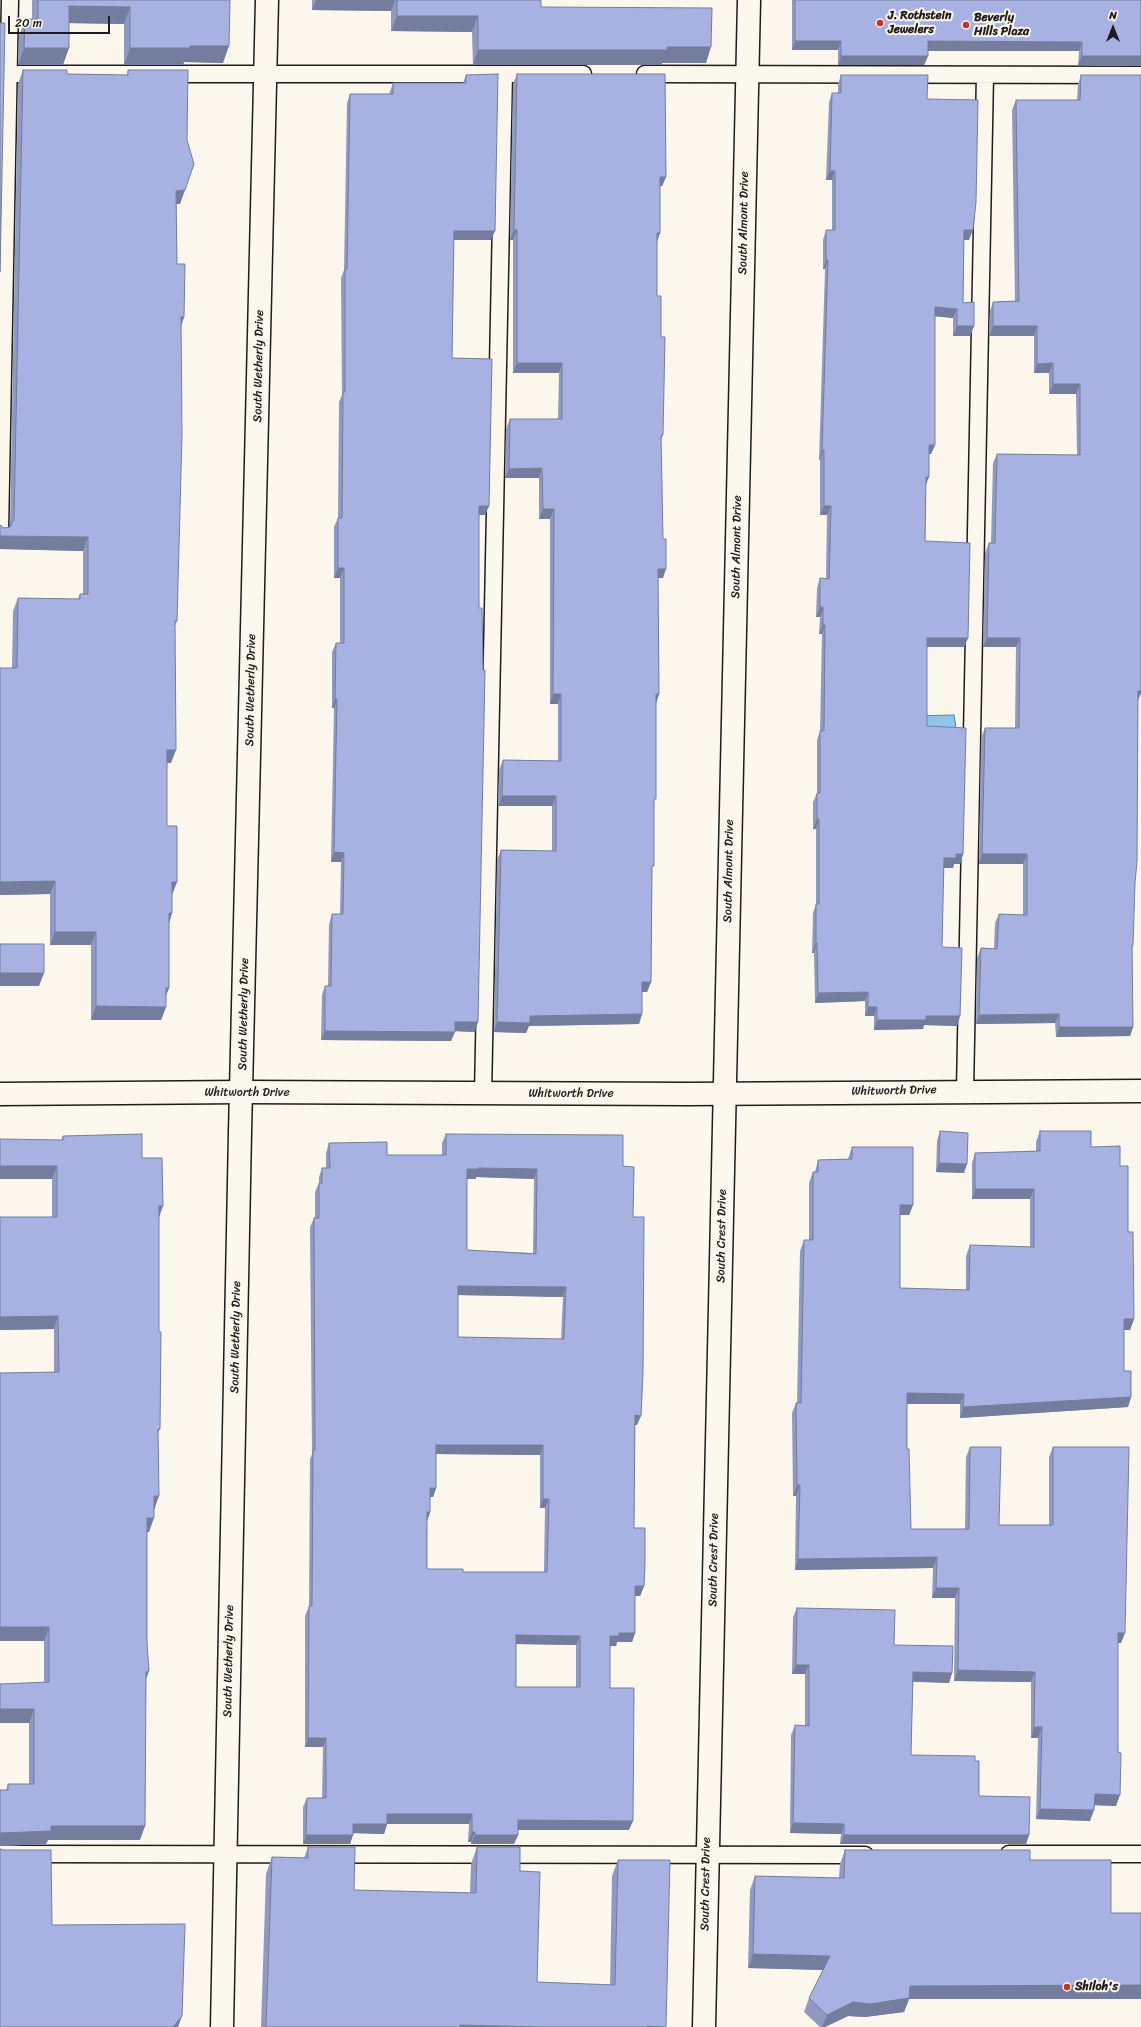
<!DOCTYPE html>
<style>
body{margin:0}
#map{position:relative;width:1141px;height:2027px;overflow:hidden;background:#fbf7ec;font-family:Sriracha,sans-serif}
canvas{display:block}
.north{position:absolute;left:1093px;top:8px;width:40px;height:40px;-webkit-text-stroke:3px #fbf7ec;paint-order:stroke;rotate:0deg;font-size:11px;font-weight:700;line-height:16px;text-align:center;color:#1c1c1c}
.north::after{content:'';display:block;margin:auto;width:14px;height:18px;background:#1c1c1c;clip-path:polygon(50% 0,100% 100%,50% 72%,0 100%)}
.scale{position:absolute;left:8px;top:16px;width:102px;height:18px;box-sizing:border-box;border:2px solid #1c1c1c;border-top:0;padding-left:5px;font-size:12px;line-height:14px;white-space:nowrap;color:#1c1c1c;-webkit-text-stroke:3px #fbf7ec;paint-order:stroke}
</style>
<div id="map">
<canvas width="1141" height="2027"></canvas>
<div class="north">N</div>
<div class="scale">20 m</div>
</div>
<script>
const ctx = document.querySelector('canvas').getContext('2d');
ctx.lineJoin = 'round';
function fillPath(path, color) { ctx.fillStyle = color; ctx.fill(path, 'evenodd'); }
const toPath = rows => new Path2D(rows.map(r => 'M' + r).join(''));
function strokePath(path, color, width, dash) { ctx.strokeStyle = color; ctx.lineWidth = width; ctx.lineCap = dash ? 'butt' : 'round'; ctx.setLineDash(dash || []); ctx.stroke(path); }
function write(font, color, halo, rows, align = 'center') {
  ctx.font = font + ' Sriracha,sans-serif'; ctx.lineWidth = 4; ctx.setLineDash([]); ctx.textBaseline = 'middle'; ctx.strokeStyle = halo; ctx.fillStyle = color; for (const [text, x, y, turn = 0] of rows) {
    ctx.save(); ctx.translate(x, y); ctx.rotate((+turn || 0) * Math.PI / 180); ctx.textAlign = isNaN(turn) ? turn : align; if (halo) ctx.strokeText(text, 0, 0); ctx.fillText(text, 0, 0); ctx.restore();
  }
}
const water = toPath([
 [954,715,956,727,954,731,917,735,910,716,954,715]
]);
fillPath(water, '#8ec5ec');
strokePath(water, '#608199', 1);
const lane = toPath([
 [9,74,583,74],
 [645,74,1141,75],
 [0,532,10,0],
 [965,1091,985,75],
 [483,1094,504,74],
 [0,1854,865,1855],
 [1009,1854,1141,1854]
]);
const street = toPath([
 [222,2027,240,1132,267,0],
 [704,2027,749,0]
]);
const secondary = toPath([
 [0,1094,242,1092,688,1094,1141,1091]
]);
strokePath(lane, '#1c1c1c', 19);
strokePath(street, '#1c1c1c', 25);
strokePath(secondary, '#1c1c1c', 25);
strokePath(lane, '#fbf7ec', 16);
strokePath(street, '#fbf7ec', 22);
strokePath(secondary, '#fbf7ec', 22);
fillPath(toPath([
 [32,0,230,0,223,63,184,62,183,65,124,65,124,24,69,23,63,65,18,65,19,36,25,19,32,19],
 [312,0,541,0,541,7,706,63,662,63,662,65,473,65,472,32,391,31,391,11,312,10],
 [792,0,1141,0,1141,66,1078,65,1079,51,928,51,928,56,924,65,838,65,838,50,792,50],
 [23,70,67,74,127,75,128,70,180,204,176,204,177,264,184,317,181,326,177,621,175,626,171,763,167,763,167,826,172,894,172,913,169,922,169,988,166,995,166,1007,161,1020,91,1020,91,945,50,945,50,894,0,895,0,668,12,668,13,611,18,598,78,599,80,594,83,594,83,551,0,549,0,525,4,528,10,527,18,84],
 [517,74,666,177,662,186,660,186,660,233,657,240,657,296,661,337,663,435,661,440,663,578,658,578,659,694,656,702,654,804,652,872,651,982,647,992,642,992,642,1014,639,1024,529,1026,526,1033,494,1032,497,860,501,850,552,851,552,806,498,806,499,770,503,760,558,761,558,704,550,704,550,519,539,519,539,478,505,478,506,429,510,419,558,419,559,373,513,373,513,240,510,240,513,84],
 [466,75,491,240,454,240,452,358,489,506,485,515,479,515,475,1032,455,1031,451,1041,321,1040,322,995,325,986,328,986,329,924,332,914,340,914,341,862,331,862,334,708,332,708,332,652,336,643,340,643,340,578,334,578,334,527,338,518,339,402,342,395,341,278,344,270,347,103,350,94,389,94,393,83,463,83],
 [841,75,927,99,969,240,964,240,963,303,974,326,970,336,953,336,953,318,935,316,935,445,931,454,929,454,926,484,925,541,968,638,964,647,927,647,927,726,963,854,960,864,954,864,953,868,943,868,942,947,960,1016,957,1026,924,1025,923,1029,874,1030,874,1016,865,1016,865,1001,815,1003,814,953,812,953,813,913,816,904,816,829,813,829,813,802,817,793,817,740,820,731,822,634,819,634,820,617,816,617,817,588,820,578,826,579,827,515,820,515,820,460,819,460,825,269,823,269,823,240,826,230,832,230,832,180,826,180,829,102,832,93,838,93,838,84],
 [1081,75,1141,584,1141,693,1138,700,1133,945,1132,949,1133,1027,1130,1036,1056,1037,1055,1023,976,1024,977,958,981,948,994,949,995,923,999,914,1023,915,1023,864,979,864,981,738,985,728,1015,728,1016,647,983,647,985,553,989,543,991,543,993,463,997,454,1077,455,1076,394,1049,394,1049,373,1034,373,1034,336,989,336,990,311,993,302,1015,301,1012,110,1016,100,1077,100,1078,84],
 [940,1131,964,1173,936,1172,937,1141],
 [1040,1131,1091,1147,1120,1166,1128,1232,1134,1319,1130,1330,1124,1330,1124,1371,1131,1397,1128,1407,960,1418,960,1404,907,1404,907,1449,911,1529,965,1529,966,1457,970,1447,999,1525,1049,1525,1049,1457,1053,1447,1121,1643,1118,1643,1116,1806,1094,1805,1090,1821,1036,1819,1038,1738,1031,1738,1031,1682,954,1681,955,1598,932,1598,933,1568,795,1570,796,1496,793,1496,792,1413,796,1403,797,1403,800,1251,804,1240,809,1240,809,1183,813,1172,815,1172,818,1160,848,1159,852,1147,913,1205,909,1215,900,1215,900,1288,966,1290,966,1256,970,1245,1030,1247,1030,1199,972,1199,972,1163,975,1153,1036,1151,1036,1142],
 [446,1134,623,1166,633,1217,637,1425,635,1425,634,1528,644,1586,640,1596,635,1596,635,1633,632,1642,617,1642,616,1646,610,1646,610,1688,629,1830,518,1830,518,1835,514,1844,471,1844,471,1842,468,1842,469,1824,387,1824,384,1834,353,1833,350,1844,303,1844,303,1807,307,1798,322,1798,323,1747,305,1747,305,1616,309,1606,310,1459,312,1454,310,1227,314,1218,315,1218,315,1192,319,1183,319,1177,322,1168,326,1168,326,1153,329,1143,387,1155,442,1155,442,1143],
 [476,1177,534,1179,533,1253,467,1250,467,1179,476,1179],
 [458,1295,563,1297,561,1339,458,1337],
 [436,1454,540,1455,540,1508,545,1508,544,1572,463,1572,427,1569,427,1521,430,1512,430,1497,433,1497,436,1488],
 [516,1644,576,1645,576,1687,516,1687],
 [63,1136,142,1158,159,1217,159,1332,160,1429,158,1433,154,1510,149,1532,147,1532,146,1680,140,1840,48,1840,46,1844,0,1846,0,1790,6,1790,8,1784,29,1784,29,1723,0,1723,44,1682,44,1641,0,1641,54,1372,54,1329,0,1330,0,1217,52,1217,52,1179,0,1179,61,1140],
 [797,1608,894,1645,952,1673,949,1683,913,1682,911,1755,975,1761,979,1796,1029,1835,1026,1844,840,1844,841,1834,790,1833,791,1735,795,1725,805,1726,805,1674,792,1674,793,1617],
 [308,1847,354,1890,470,1893,471,1864,477,1847,520,1871,537,1982,610,1985,612,1876,618,1860,666,2027,261,2027,266,1874,272,1857,304,1858],
 [845,1850,1030,1860,1111,1913,1141,1913,1141,1999,909,1999,904,2012,865,2017,848,2016,825,2027,820,2027,804,2012,809,1998,823,1970,748,1968,750,1890,755,1876,839,1878,840,1864]
]), '#9099c2');
fillPath(toPath([
 [316,0,395,0,391,11,312,10],
 [69,6,130,7,124,24,63,23],
 [397,16,478,16,472,32,391,31],
 [795,41,841,41,838,50,792,50],
 [928,41,1082,42,1079,51,925,51],
 [190,46,229,46,223,63,184,62,183,65,124,65,130,48],
 [667,47,711,47,706,63,662,63,662,65,473,65,478,50],
 [24,48,69,48,63,65,18,65],
 [841,56,928,56,924,65,838,65],
 [1082,56,1141,56,1141,66,1078,65],
 [830,171,835,171,832,180,826,180],
 [660,177,666,177,662,186,657,186],
 [185,190,180,204,171,204,176,191],
 [514,230,517,230,513,240,510,240],
 [964,230,973,230,969,240,961,240],
 [454,231,495,231,491,240,451,240],
 [657,233,660,233,657,242],
 [826,260,828,260,825,269,823,269],
 [935,307,957,309,953,318,932,316],
 [181,317,184,317,179,331],
 [957,326,974,326,970,336,953,336],
 [993,326,1037,326,1034,336,989,336],
 [517,363,562,363,559,373,513,373],
 [1053,363,1049,373,1034,373,1037,364],
 [1053,384,1080,384,1076,394,1049,394],
 [929,445,935,445,931,454,925,454],
 [822,450,824,450,820,460,819,460],
 [542,468,539,478,505,478,509,469],
 [926,477,929,477,925,487],
 [479,506,489,506,485,515,475,515],
 [824,506,831,506,827,515,820,515],
 [543,509,554,509,550,519,539,519],
 [0,536,88,537,83,551,0,549],
 [338,568,344,568,340,578,334,578],
 [658,569,666,569,663,578,655,578],
 [820,607,823,607,820,617,816,617],
 [823,625,825,625,822,634,819,634],
 [927,638,968,638,964,647,924,647],
 [987,638,1020,638,1016,647,983,647],
 [1138,691,1141,691,1141,693,1138,700,1134,700],
 [553,694,561,694,558,704,550,704],
 [656,694,659,694,656,704],
 [335,699,337,699,334,708,332,708],
 [167,750,176,750,171,763,162,763],
 [502,796,556,796,552,806,498,806],
 [817,819,819,819,816,829,813,829],
 [334,852,344,853,341,862,331,862],
 [956,854,963,854,960,864,954,864,953,868,940,868,944,858],
 [982,854,1027,854,1023,864,979,864],
 [55,881,50,894,0,895,0,882],
 [172,882,177,882,172,895],
 [169,913,172,913,168,927],
 [55,932,96,932,91,945,50,945],
 [816,943,817,943,814,953,812,953],
 [0,973,44,973,39,986,0,986],
 [642,982,651,982,647,992,638,992],
 [166,988,169,988,164,1001],
 [868,992,865,1001,815,1003,818,993],
 [96,1006,166,1007,161,1020,91,1020],
 [868,1007,877,1007,874,1016,865,1016],
 [642,1014,639,1024,529,1026,526,1033,494,1032,497,1022,530,1016],
 [1059,1014,1055,1023,976,1024,979,1015],
 [926,1016,960,1016,957,1026,924,1025,923,1029,874,1030,877,1020],
 [455,1022,478,1022,475,1032,451,1031],
 [1059,1027,1133,1027,1130,1036,1056,1037],
 [325,1031,455,1032,451,1041,321,1040],
 [939,1163,967,1164,964,1173,936,1172],
 [0,1166,57,1166,52,1179,0,1179],
 [479,1168,537,1169,534,1179,476,1177,476,1179,463,1179,467,1169],
 [975,1189,1034,1189,1030,1199,972,1199],
 [900,1205,913,1205,909,1215,897,1215],
 [159,1206,163,1206,158,1220],
 [458,1286,566,1287,563,1297,455,1295],
 [58,1316,54,1329,0,1330,0,1317],
 [1124,1319,1134,1319,1130,1330,1121,1330],
 [907,1393,964,1394,960,1404,903,1404],
 [1131,1397,1128,1407,960,1418,963,1407],
 [635,1415,641,1416,637,1425,632,1425],
 [436,1445,543,1445,540,1455,433,1454],
 [797,1485,800,1485,796,1496,793,1496],
 [430,1488,436,1488,433,1497,427,1497],
 [154,1496,159,1496,154,1510],
 [543,1499,549,1499,545,1508,540,1508],
 [427,1512,430,1512,427,1521,423,1521],
 [147,1518,154,1518,149,1532,143,1532],
 [937,1557,933,1568,795,1570,798,1559],
 [635,1586,644,1586,640,1596,632,1596],
 [936,1588,959,1588,955,1598,932,1598],
 [0,1627,49,1627,44,1641,0,1641],
 [619,1633,635,1633,632,1642,617,1642,616,1646,606,1646,610,1636],
 [1118,1633,1125,1633,1121,1643,1114,1643],
 [516,1635,580,1636,576,1645,512,1644],
 [796,1665,809,1665,805,1674,792,1674],
 [958,1670,1035,1672,1031,1682,954,1681],
 [149,1671,144,1685,146,1672],
 [913,1672,952,1673,949,1683,910,1681],
 [0,1709,34,1709,29,1723,0,1723],
 [1034,1727,1042,1727,1038,1738,1031,1738],
 [308,1738,326,1738,323,1747,305,1747],
 [1095,1794,1120,1795,1116,1806,1091,1805],
 [1040,1809,1094,1810,1090,1821,1036,1819],
 [387,1814,472,1814,469,1824,384,1824],
 [518,1820,633,1821,629,1830,514,1830],
 [793,1823,844,1824,841,1834,790,1833],
 [353,1824,387,1824,384,1834,350,1833],
 [51,1826,145,1826,140,1840,48,1840,46,1844,0,1846,0,1832],
 [472,1832,475,1832,471,1842,468,1842],
 [306,1835,353,1835,350,1844,303,1844],
 [475,1835,518,1835,514,1844,471,1844],
 [844,1835,1029,1835,1026,1844,840,1844],
 [753,1954,830,1956,825,1970,748,1968],
 [1141,1985,1141,1999,909,1999,904,2012,865,2017,848,2016,825,2027,822,2027,827,2015,853,2002,910,1986],
 [182,2016,178,2027,173,2027],
 [460,2025,542,2027,459,2027]
]), '#757d9e');
const building = toPath([
 [38,0,230,0,229,46,190,46,190,48,130,48,130,7,69,6,69,48,24,48,25,19,38,19,38,0],
 [397,0,541,0,541,7,712,8,711,47,667,47,667,50,478,50,478,16,397,16,397,0],
 [795,0,1141,0,1141,56,1082,56,1082,42,928,41,928,56,841,56,841,41,795,41,795,0],
 [0,23,5,23,0,272,0,23],
 [23,70,67,70,67,74,128,75,128,70,188,70,187,140,194,164,185,190,176,191,177,264,185,264,184,317,181,317,182,435,177,621,175,621,176,750,167,750,167,826,177,826,177,882,172,882,172,913,169,913,169,988,166,988,166,1007,96,1006,96,932,55,932,55,881,0,882,0,668,17,668,18,598,80,599,80,594,88,594,88,537,0,536,0,525,4,528,10,527,14,519,23,70],
 [498,74,495,231,454,231,452,358,492,359,489,506,479,506,479,608,482,608,483,670,485,670,478,1022,455,1022,455,1032,325,1031,325,986,331,986,332,914,343,914,344,853,334,852,337,699,335,699,336,643,344,643,344,568,338,568,338,518,342,518,343,392,345,392,345,269,347,269,350,94,393,94,393,83,466,83,466,75,498,74],
 [517,74,665,74,666,177,660,177,660,233,657,233,657,296,661,296,661,337,665,337,663,435,661,435,663,539,666,539,666,569,658,569,659,694,656,694,656,799,654,799,654,866,652,866,651,982,642,982,642,1014,530,1016,530,1023,497,1022,501,850,556,851,556,796,502,796,503,760,561,761,561,694,553,694,554,509,543,509,542,468,509,469,510,419,562,419,562,363,517,363,517,230,514,230,517,74],
 [841,75,928,75,927,99,978,100,976,202,973,230,964,230,963,303,974,302,974,326,957,326,957,309,935,307,935,445,929,445,929,477,926,477,925,541,970,543,968,638,927,638,927,726,966,728,963,854,956,854,956,858,944,858,942,947,962,948,960,1016,926,1016,926,1020,877,1020,877,1007,868,1007,868,992,818,993,817,943,816,943,816,904,819,904,819,819,817,819,817,793,820,793,820,731,824,731,825,625,823,625,823,607,820,607,820,578,829,579,831,506,824,506,824,450,822,450,828,260,826,260,826,230,835,230,835,171,830,171,832,93,841,93,841,75],
 [1081,75,1141,75,1141,691,1138,691,1137,861,1135,883,1133,945,1132,945,1133,1027,1059,1027,1059,1014,979,1015,981,948,997,949,999,914,1027,915,1027,854,982,854,985,728,1019,728,1020,638,987,638,989,543,995,543,997,454,1080,455,1080,384,1053,384,1053,363,1037,364,1037,326,993,326,993,302,1019,301,1016,100,1080,100,1081,75],
 [0,944,44,944,44,973,0,973,0,944],
 [940,1131,968,1133,967,1164,939,1163,940,1131],
 [1040,1131,1091,1131,1091,1147,1120,1146,1120,1166,1128,1166,1128,1232,1133,1232,1134,1319,1124,1319,1124,1371,1131,1371,1131,1397,963,1407,964,1394,907,1393,907,1449,909,1449,911,1529,969,1529,970,1447,1001,1447,999,1525,1053,1525,1053,1447,1129,1447,1125,1633,1118,1633,1118,1752,1121,1753,1120,1795,1095,1794,1094,1810,1040,1809,1042,1727,1034,1727,1035,1672,958,1670,959,1588,936,1588,937,1557,798,1559,800,1485,797,1485,796,1403,801,1403,804,1240,813,1240,813,1172,818,1172,818,1160,852,1159,852,1147,913,1147,913,1205,900,1205,900,1288,969,1290,970,1245,1034,1247,1034,1189,975,1189,975,1153,1040,1151,1040,1131],
 [142,1134,142,1158,162,1158,163,1206,159,1206,159,1332,161,1332,160,1429,158,1429,159,1496,154,1496,154,1518,147,1518,147,1643,149,1671,146,1672,145,1826,51,1826,51,1831,0,1833,0,1790,8,1790,8,1784,34,1784,34,1709,0,1709,0,1684,49,1682,49,1627,0,1627,0,1373,59,1372,58,1316,0,1317,0,1217,57,1217,57,1166,0,1166,0,1139,63,1140,63,1136,142,1134],
 [446,1134,623,1135,623,1166,634,1167,633,1217,644,1217,643,1373,641,1416,635,1415,634,1528,645,1528,645,1565,644,1586,635,1586,635,1633,619,1633,619,1636,610,1636,610,1688,634,1688,633,1821,518,1820,518,1835,475,1835,475,1832,472,1832,472,1814,387,1814,387,1824,353,1824,353,1835,306,1835,307,1798,326,1798,326,1738,308,1738,309,1606,312,1606,313,1450,315,1450,314,1218,319,1218,319,1183,322,1183,322,1168,330,1168,329,1143,387,1142,387,1155,446,1155,446,1134],
 [479,1168,537,1169,536,1254,467,1250,467,1169,479,1169,479,1168],
 [458,1286,566,1287,564,1339,458,1337,458,1286],
 [436,1445,543,1445,543,1499,549,1499,547,1572,463,1572,463,1569,427,1569,427,1512,430,1512,430,1488,436,1488,436,1445],
 [516,1635,580,1636,580,1687,516,1687,516,1635],
 [797,1608,895,1610,894,1645,953,1646,952,1673,913,1672,911,1755,975,1756,975,1761,979,1761,979,1796,1030,1797,1029,1835,844,1835,844,1824,793,1823,795,1725,809,1726,809,1665,796,1665,797,1608],
 [308,1847,355,1847,354,1890,476,1893,477,1847,520,1847,520,1871,540,1872,537,1982,615,1985,618,1860,670,1860,666,2027,647,2026,646,2027,542,2027,460,2025,460,2027,266,2027,272,1857,308,1858,308,1847],
 [0,1849,4,1850,51,1850,52,1925,185,1924,182,2016,173,2027,0,2027,0,1849],
 [845,1850,1030,1850,1030,1860,1111,1860,1111,1913,1141,1913,1141,1985,910,1986,909,1998,870,2004,853,2002,827,2015,809,1998,830,1956,753,1954,755,1876,844,1878,845,1850]
]);
fillPath(building, '#a7b2e2');
strokePath(building, '#757d9e', 1);
for (const [x, y, r, color] of [
 [880,23,4,"#c8321e"],
 [966,25,4,"#c8321e"],
 [1067,1987,4,"#c8321e"]
]) { const dot = new Path2D(); dot.arc(x, y, r, 0, 2 * Math.PI); ctx.fillStyle = color; ctx.fill(dot); strokePath(dot, '#fbf7ec', 1.5); }
write('bold 12px', '#1c1c1c', '#fbf7ec', [
 ["J. Rothstein",888,16],
 ["Jewelers",888,30],
 ["Beverly",974,18],
 ["Hills Plaza",974,32],
 ["Shiloh's",1075,1987]
], 'left');
write('12px', '#1c1c1c', '#fbf7ec', [
 ["South Almont Drive",744,223,-89],
 ["South Wetherly Drive",259,366,-89],
 ["South Almont Drive",737,547,-89],
 ["South Wetherly Drive",251,690,-89],
 ["South Almont Drive",729,871,-89],
 ["South Wetherly Drive",244,1014,-89],
 ["Whitworth Drive",894,1091,-1],
 ["Whitworth Drive",247,1093],
 ["Whitworth Drive",571,1094],
 ["South Crest Drive",722,1236,-89],
 ["South Wetherly Drive",236,1337,-89],
 ["South Crest Drive",714,1560,-89],
 ["South Wetherly Drive",229,1661,-89],
 ["South Crest Drive",706,1884,-89]
]);
</script>
